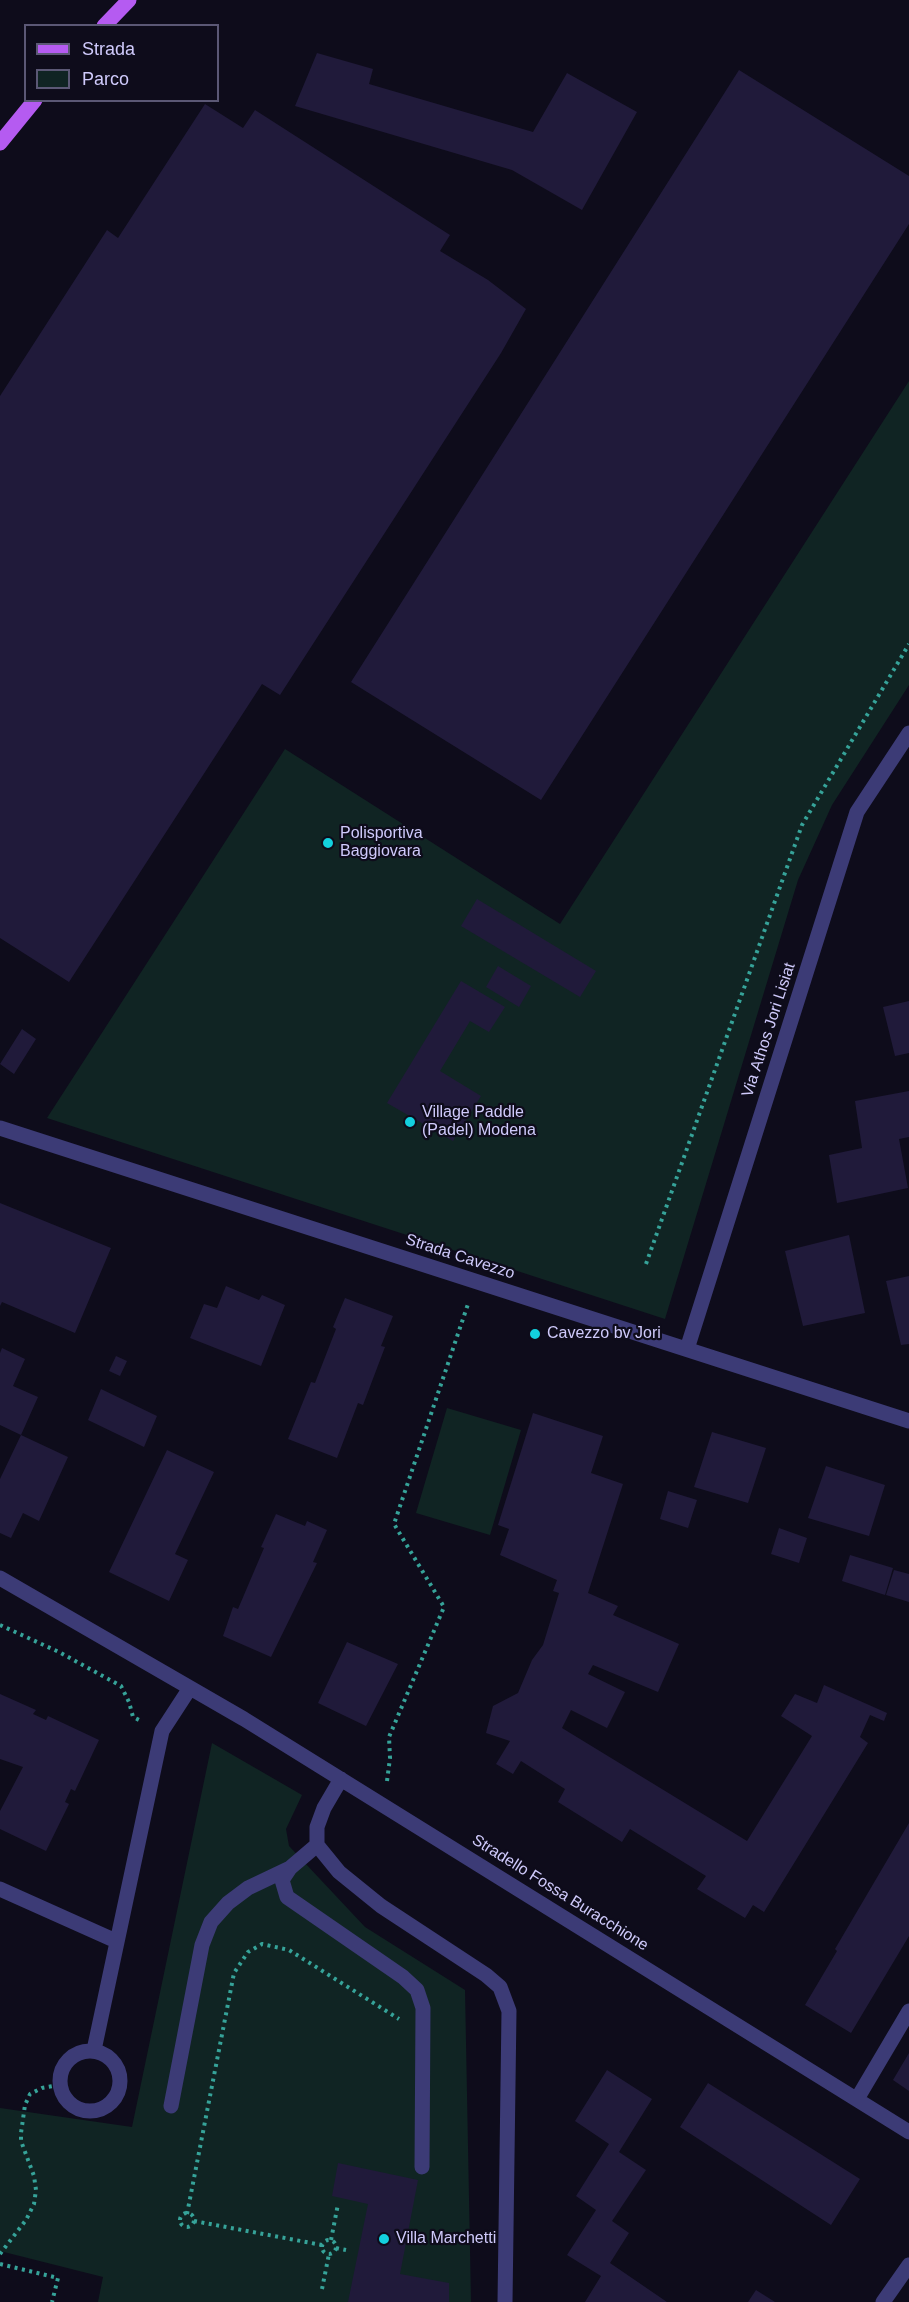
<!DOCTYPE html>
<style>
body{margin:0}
#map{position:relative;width:909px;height:2302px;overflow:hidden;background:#0e0c1b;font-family:Arial,sans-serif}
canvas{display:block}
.legend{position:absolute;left:24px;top:24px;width:195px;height:78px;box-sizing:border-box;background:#0e0c1b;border:2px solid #5b5875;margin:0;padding:8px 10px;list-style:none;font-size:18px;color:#cfcafb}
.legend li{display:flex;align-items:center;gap:12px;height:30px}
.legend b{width:30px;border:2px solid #5b5875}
</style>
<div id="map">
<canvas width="909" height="2302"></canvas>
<ul class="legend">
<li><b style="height:8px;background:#b55bf1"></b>Strada</li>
<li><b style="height:16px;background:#102423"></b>Parco</li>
</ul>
</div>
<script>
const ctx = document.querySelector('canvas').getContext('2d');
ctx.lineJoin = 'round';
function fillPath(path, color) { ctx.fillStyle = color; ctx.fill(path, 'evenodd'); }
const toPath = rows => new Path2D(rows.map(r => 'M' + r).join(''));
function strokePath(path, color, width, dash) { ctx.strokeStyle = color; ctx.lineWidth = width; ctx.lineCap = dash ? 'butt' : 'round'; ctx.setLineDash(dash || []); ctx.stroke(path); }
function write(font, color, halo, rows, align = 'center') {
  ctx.font = font + ' Arial,sans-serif'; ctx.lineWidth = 4.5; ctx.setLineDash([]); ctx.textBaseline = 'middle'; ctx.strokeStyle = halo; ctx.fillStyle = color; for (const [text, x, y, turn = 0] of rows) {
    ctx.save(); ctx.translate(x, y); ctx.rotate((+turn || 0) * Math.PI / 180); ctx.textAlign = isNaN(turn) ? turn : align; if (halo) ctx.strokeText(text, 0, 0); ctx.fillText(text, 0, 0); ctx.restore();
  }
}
fillPath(toPath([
 [909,381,909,685,832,805,798,880,665,1319,47,1118,285,749,560,924],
 [447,1408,521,1430,490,1535,416,1513],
 [212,1743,302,1795,286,1829,289,1846,365,1927,465,1990,471,2302,98,2302,103,2277,0,2251,0,2108,132,2127]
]), '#102423');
fillPath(toPath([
 [317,53,373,69,369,84,533,132,567,73,637,112,582,210,512,170,295,106],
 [739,70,909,176,909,224,541,800,351,682],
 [205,104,243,128,255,110,450,235,440,251,488,280,526,309,501,353,280,695,262,684,69,982,0,938,0,396,107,230,118,238],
 [477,899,596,971,580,997,461,926],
 [498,966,531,986,519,1007,486,987],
 [461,981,505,1007,489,1032,470,1021,440,1071,481,1096,453,1141,387,1103],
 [909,1001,909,1053,895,1056,883,1007],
 [22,1029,36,1039,14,1074,0,1064],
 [909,1091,909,1137,899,1139,908,1188,837,1203,829,1155,862,1148,855,1101],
 [0,1203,111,1248,75,1333,2,1302,0,1306],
 [849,1235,865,1313,803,1326,785,1251],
 [909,1276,909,1344,901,1345,886,1281],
 [226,1286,259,1300,262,1295,285,1305,261,1366,190,1338,204,1304,217,1308],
 [345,1298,393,1316,381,1346,385,1347,363,1405,358,1403,337,1458,288,1439,311,1382,315,1383,336,1329,333,1327],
 [2,1348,25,1359,13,1386,38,1397,21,1435,0,1425,0,1353],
 [116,1356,127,1361,120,1376,109,1371],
 [101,1389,157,1416,144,1447,88,1420],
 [533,1413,603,1436,591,1473,623,1484,588,1593,618,1606,613,1615,679,1644,658,1692,593,1665,588,1674,625,1692,607,1728,571,1710,562,1728,747,1841,812,1736,781,1716,795,1694,817,1703,824,1685,887,1713,884,1721,870,1715,860,1737,868,1743,764,1912,753,1905,745,1918,697,1889,706,1876,630,1829,622,1842,558,1802,565,1789,521,1761,513,1774,496,1764,510,1741,486,1733,493,1706,518,1693,532,1660,543,1645,559,1593,553,1591,557,1580,500,1555,509,1529,498,1525],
 [712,1432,766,1448,748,1503,694,1487],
 [21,1435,68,1457,39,1521,23,1513,11,1538,0,1533,0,1479],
 [167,1450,214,1472,175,1554,188,1560,169,1601,109,1572],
 [826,1466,885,1485,869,1536,808,1518],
 [668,1491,697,1500,688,1528,660,1519],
 [276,1514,305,1526,307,1521,327,1530,313,1562,317,1563,271,1657,223,1636,233,1607,238,1609,264,1548,261,1547],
 [779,1528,807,1538,799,1563,771,1554],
 [850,1555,893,1568,885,1595,842,1581],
 [894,1570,909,1574,909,1602,886,1595],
 [347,1642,398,1664,366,1726,318,1703],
 [0,1694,36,1710,33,1714,46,1720,48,1716,99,1740,75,1791,71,1789,65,1802,69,1804,46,1851,0,1829,0,1811,23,1767,0,1759],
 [909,1823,909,1936,851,2033,805,2005,837,1951,835,1949],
 [909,2053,909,2091,893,2080],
 [607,2070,652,2099,619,2152,646,2170,612,2221,629,2233,610,2263,667,2302,585,2302,601,2276,567,2255,596,2210,576,2196,609,2144,575,2121],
 [708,2083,860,2179,831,2225,680,2127],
 [338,2163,418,2180,400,2274,449,2283,449,2302,348,2302,368,2204,332,2196],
 [756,2290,775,2302,748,2302]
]), '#201a3a');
strokePath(toPath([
 [646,1264,802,825,909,644],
 [0,1625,59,1652,121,1686,129,1702,133,1717,139,1720],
 [387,1781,390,1758,389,1737,444,1607,394,1524,468,1304],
 '180 2220a7 7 0 1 1 14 0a7 7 0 1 1-14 0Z',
 [187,2214,234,1973,248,1952,262,1944,289,1950,399,2019],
 [194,2221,322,2245],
 [331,2240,338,2204],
 '322 2247a7 7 0 1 1 14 0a7 7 0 1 1-14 0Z',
 [336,2248,346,2250],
 [0,2254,26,2220,34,2204,36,2190,34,2176,21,2141,21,2133,25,2105,30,2094,42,2088,59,2085],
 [0,2264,58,2278,52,2302],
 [322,2289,329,2254]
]), '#36a399', 4, [3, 4.5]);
strokePath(toPath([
 [0,1128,909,1421],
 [687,1349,857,812,909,733],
 [0,1578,244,1719,909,2132],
 [341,1779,324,1808,317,1827,317,1845,339,1872,381,1906,486,1975,500,1987,509,2011,505,2302],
 [317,1845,290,1868,282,1880,287,1897,403,1977,417,1990,423,2008,422,2167],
 [0,1889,116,1941],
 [94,2050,162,1731,190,1688],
 '60 2081a30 30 0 1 1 60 0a30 30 0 1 1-60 0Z',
 [857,2099,909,2011],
 [171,2106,202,1945,211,1922,228,1903,248,1888,290,1868],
 [883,2302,909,2265]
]), '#3c3b76', 15);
strokePath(toPath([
 [104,26,129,0],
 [0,143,35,100]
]), '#b55bf1', 15);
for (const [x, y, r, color] of [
 [328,843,6,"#13d0de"],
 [410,1122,6,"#13d0de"],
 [535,1334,6,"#13d0de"],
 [384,2239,6,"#13d0de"]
]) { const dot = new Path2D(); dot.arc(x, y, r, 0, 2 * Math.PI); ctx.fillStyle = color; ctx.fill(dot); strokePath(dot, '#0e0c1b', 2); }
write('16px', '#cfcafb', '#0e0c1b', [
 ["Polisportiva",340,834],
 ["Baggiovara",340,852],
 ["Village Paddle",422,1113],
 ["(Padel) Modena",422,1131],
 ["Cavezzo bv Jori",547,1334],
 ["Villa Marchetti",396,2239]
], 'left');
write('16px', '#cfcafb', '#0e0c1b', [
 ["Via Athos Jori Lisiat",769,1030,-72],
 ["Strada Cavezzo",460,1257,18],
 ["Stradello Fossa Buracchione",560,1893,32]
]);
</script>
